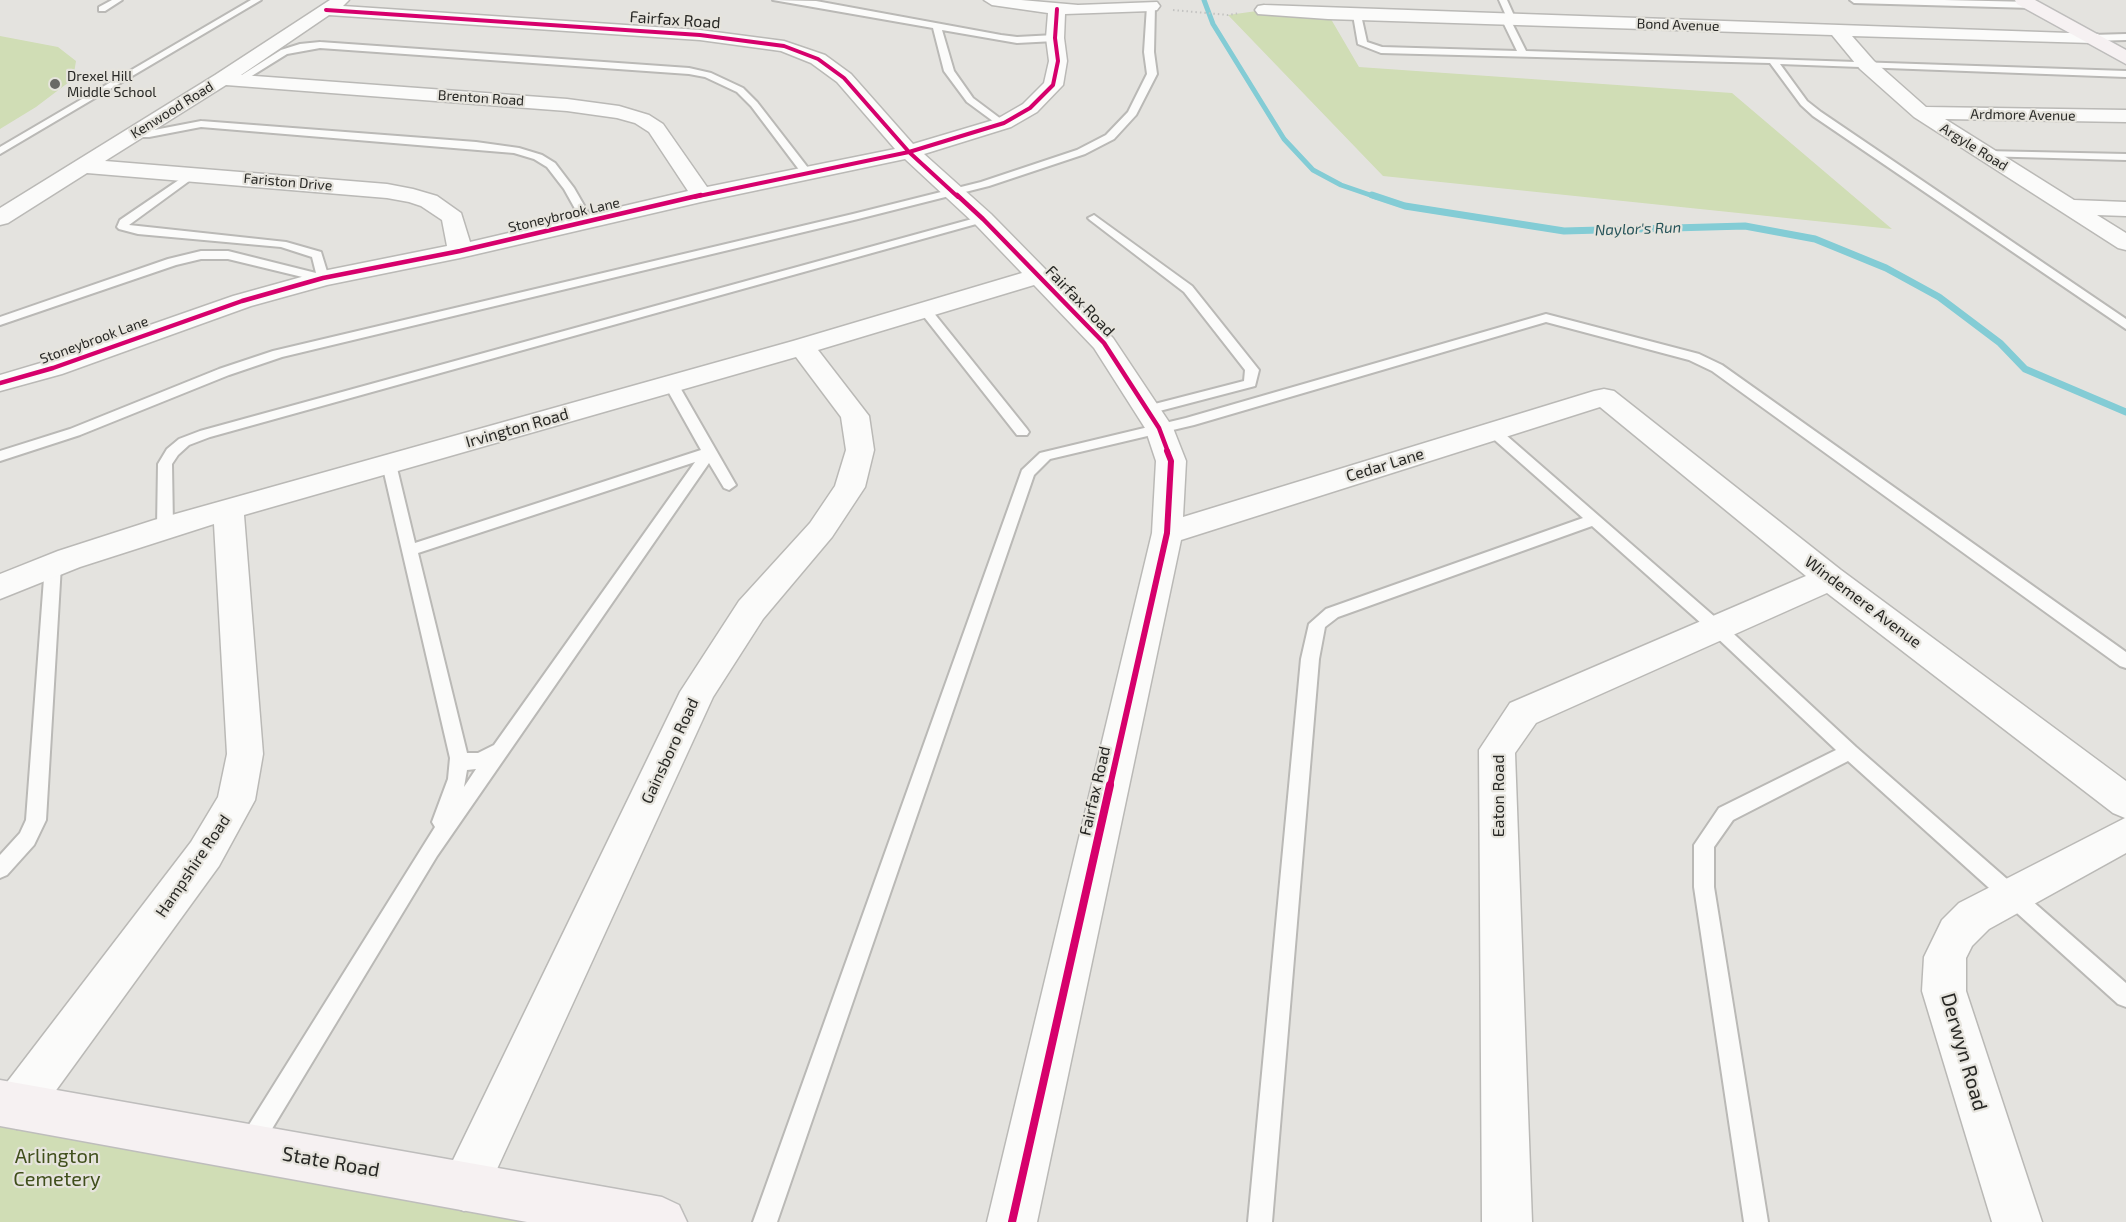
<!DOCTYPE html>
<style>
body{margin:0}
canvas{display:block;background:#e4e3df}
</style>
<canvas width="2126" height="1222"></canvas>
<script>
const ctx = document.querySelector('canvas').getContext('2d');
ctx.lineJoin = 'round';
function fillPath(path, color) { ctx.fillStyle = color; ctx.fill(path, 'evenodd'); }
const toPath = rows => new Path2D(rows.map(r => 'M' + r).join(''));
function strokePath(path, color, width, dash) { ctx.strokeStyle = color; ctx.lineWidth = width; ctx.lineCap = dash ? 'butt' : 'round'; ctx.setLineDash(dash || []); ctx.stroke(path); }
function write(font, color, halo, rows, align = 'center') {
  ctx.font = font + ' "Exo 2",sans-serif'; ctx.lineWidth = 4.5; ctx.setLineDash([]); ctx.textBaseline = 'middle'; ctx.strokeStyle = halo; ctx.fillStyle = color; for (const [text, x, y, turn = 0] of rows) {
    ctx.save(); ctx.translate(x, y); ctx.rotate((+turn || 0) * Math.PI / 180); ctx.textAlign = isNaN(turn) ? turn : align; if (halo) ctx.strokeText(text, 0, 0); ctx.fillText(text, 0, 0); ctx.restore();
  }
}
fillPath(toPath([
 [1264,10,1328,14,1359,67,1732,93,1892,229,1383,176,1228,15],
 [0,36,58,47,76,61,73,79,36,107,0,129],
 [0,1103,662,1222,0,1222]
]), '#d0ddb5');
strokePath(toPath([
 [1204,0,1213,24,1284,139,1313,170,1341,185,1376,197]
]), '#83ccd5', 5);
strokePath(toPath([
 [1372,195,1405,206,1564,231,1745,226,1815,239,1886,268,1939,297,2000,343,2025,369,2126,412]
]), '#83ccd5', 7);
const service = toPath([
 [112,0,122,0,105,11,99,11,99,7,112,0],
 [251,0,261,0,0,154,0,147,251,0],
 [773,0,816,1,1001,35,1017,37,1055,35,1059,38,1055,41,1017,43,942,30,954,71,973,98,1005,122,1006,124,1001,127,967,102,944,71,933,28,773,0],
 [1499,0,1507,0,1516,20,1512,23,1526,51,2126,71,2126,77,1780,64,1807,101,1821,112,2126,319,2126,329,1813,116,1801,105,1770,63,1381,53,1358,44,1353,15,1357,12,1361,15,1367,42,1382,47,1517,51,1502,20,1507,18,1499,0],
 [1850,0,1944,0,2032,2,2036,5,2032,8,1854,3,1850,0],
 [1151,3,1155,6,1154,52,1157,74,1136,115,1114,139,1085,154,989,186,858,219,282,357,229,375,80,435,0,461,0,451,70,429,219,369,273,351,853,214,981,182,1077,150,1106,135,1128,112,1147,74,1144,52,1147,6,1151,3],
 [2126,34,2126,40,2092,41,2088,38,2092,35,2126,34],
 [320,42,689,68,711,73,743,88,757,102,812,173,807,176,803,175,751,106,737,92,705,77,689,74,320,48,287,54,242,82,234,80,281,50,300,44,320,42],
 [201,121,476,142,519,148,542,155,555,163,574,188,593,221,587,224,583,223,564,189,547,167,534,159,514,153,201,127,149,137,134,137,129,134,134,131,149,131,201,121],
 [1985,151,2126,154,2126,160,1981,156,1980,154,1985,151],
 [192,171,196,172,196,176,129,225,286,242,321,252,329,278,327,281,323,282,228,259,201,259,176,265,0,325,0,317,168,259,201,251,228,251,316,273,312,257,281,247,138,234,119,229,117,227,120,220,192,171],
 [1094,215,1192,286,1259,370,1255,386,1148,414,1143,413,1141,410,1143,407,1244,381,1245,370,1184,292,1090,220,1088,218,1094,215],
 [983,216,989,219,987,221,210,437,189,445,178,455,172,464,173,527,165,532,157,527,158,464,167,449,179,439,200,431,983,216],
 [925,306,929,307,1027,429,1029,432,1027,435,1017,435,921,313,919,310,921,307,925,306],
 [1546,314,1699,354,1722,365,2126,652,2126,668,2120,666,1712,371,1689,360,1546,322,1194,425,1050,459,1034,475,777,1222,753,1222,1022,470,1040,453,1186,418,1546,314],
 [671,380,678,384,736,485,729,490,724,488,709,463,437,856,258,1152,250,1156,242,1152,238,1144,242,1136,435,827,432,822,448,779,450,758,382,464,389,459,396,464,415,543,701,450,664,384,671,380],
 [695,462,494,745,478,753,467,753,418,553,695,462],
 [476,769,464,787,467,770,476,769],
 [1494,428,1499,429,1723,624,1856,747,2126,983,2126,1007,2118,1004,1848,761,1733,820,1714,847,1714,887,1768,1222,1744,1222,1694,887,1694,845,1719,808,1836,750,1711,632,1592,526,1338,617,1325,627,1319,659,1272,1222,1248,1222,1301,659,1309,624,1326,609,1583,518,1489,435,1487,432,1494,428],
 [53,559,59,561,61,565,46,820,34,845,7,875,0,878,0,855,20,833,26,820,45,565,47,561,53,559]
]);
const minor = toPath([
 [330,0,349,0,343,6,700,30,784,41,825,55,851,74,913,144,997,119,1023,104,1044,83,1049,61,1046,38,1048,13,992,5,984,0,1021,0,1078,5,1157,2,1160,6,1157,10,1151,11,1065,14,1064,38,1067,61,1063,85,1037,112,1011,127,924,154,991,214,1113,338,1173,428,1186,461,1183,517,1594,391,1604,389,1614,391,1841,570,2126,781,2126,853,1989,929,1972,946,1966,958,1966,991,2042,1222,1992,1222,1922,991,1924,957,1942,920,1959,903,2125,818,2113,813,1827,593,1536,723,1515,753,1532,1222,1482,1222,1479,750,1510,703,1806,576,1600,407,1181,540,1037,1222,987,1222,1152,533,1156,461,1145,428,1094,348,1034,285,818,350,869,416,874,450,865,487,832,537,763,619,713,697,481,1204,464,1211,447,1204,440,1187,680,692,739,601,810,523,835,486,846,450,841,417,796,357,244,515,263,754,255,800,219,866,33,1122,17,1129,1,1122,1,1090,191,842,218,797,227,754,214,524,80,567,0,599,0,574,58,551,154,520,793,341,1022,273,975,224,905,159,701,202,460,258,327,285,251,306,62,374,0,391,0,375,44,362,233,296,323,271,447,246,442,220,421,206,409,202,387,198,87,173,8,223,0,225,0,208,215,75,330,0],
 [329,15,700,40,781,51,811,63,837,82,895,149,707,187,663,124,649,115,619,106,567,99,241,75,329,15],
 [226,85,567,111,617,118,635,123,649,132,688,191,470,242,461,213,437,196,413,189,387,184,105,161,226,85],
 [1264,5,2098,34,2101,38,2098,42,2092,43,1852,36,1874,61,1926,107,2126,110,2126,122,1945,119,2074,200,2126,202,2126,216,2097,215,2126,233,2126,250,2118,248,1914,117,1860,69,1832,35,1328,19,1258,14,1255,10,1258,6,1264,5]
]);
const primary = toPath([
 [2015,0,2035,0,2126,50,2126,64,2017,4,2015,0],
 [0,1080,662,1197,679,1205,687,1222,527,1222,0,1126,0,1080]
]);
strokePath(service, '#bab9b6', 4);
strokePath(minor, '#bab9b6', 3);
strokePath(primary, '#bebdbc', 3);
strokePath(toPath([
 [1173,10,1228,15,1240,13]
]), '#c3c3c1', 2, [1.5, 3]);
fillPath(service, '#fbfbfa');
fillPath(minor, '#fbfbfa');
fillPath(primary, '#f6f1f2');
strokePath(toPath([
 [326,10,700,35,784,46,818,59,844,78,909,152,958,197],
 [694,197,909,152,1004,123,1030,108,1053,85,1058,61,1055,38,1057,9]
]), '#d6006c', 4);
strokePath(toPath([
 [957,195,983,219,1104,343,1159,428,1168,452],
 [0,383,53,368,242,301,323,278,460,251,701,195]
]), '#d6006c', 4.5);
strokePath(toPath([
 [1110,786,1167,533,1171,461,1167,451]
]), '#d6006c', 6);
strokePath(toPath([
 [1012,1222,1110,785]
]), '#d6006c', 8);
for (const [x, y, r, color] of [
 [55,84,6,"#6a6966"]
]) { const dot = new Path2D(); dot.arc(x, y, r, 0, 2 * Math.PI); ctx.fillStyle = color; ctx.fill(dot); strokePath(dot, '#e6e4dd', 2); }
write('14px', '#282825', '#e6e4dd', [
 ["Bond Avenue",1678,25,2],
 ["Brenton Road",481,98,4],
 ["Kenwood Road",172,110,-32],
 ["Ardmore Avenue",2023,115,1],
 ["Argyle Road",1974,147,32],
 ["Fariston Drive",288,182,5],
 ["Stoneybrook Lane",564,215,-13],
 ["Stoneybrook Lane",94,340,-20]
]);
write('14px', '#282825', '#e6e4dd', [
 ["Drexel Hill",67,76],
 ["Middle School",67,92]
], 'left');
write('italic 15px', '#255359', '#e6e4dd', [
 ["Naylor's Run",1638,229,-2]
]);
write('16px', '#282825', '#e6e4dd', [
 ["Fairfax Road",675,20,4],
 ["Fairfax Road",1080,301,46],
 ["Irvington Road",517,428,-16],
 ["Cedar Lane",1385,465,-17],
 ["Windemere Avenue",1863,602,37],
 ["Gainsboro Road",670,751,-65],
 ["Fairfax Road",1095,791,-77],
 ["Eaton Road",1499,796,-90],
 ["Hampshire Road",193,866,-56]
]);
write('20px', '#282825', '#e6e4dd', [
 ["Derwyn Road",1964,1052,74],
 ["State Road",331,1162,10]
]);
write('20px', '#404f1c', '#e6e4dd', [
 ["Arlington",57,1156],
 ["Cemetery",57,1179]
]);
</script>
